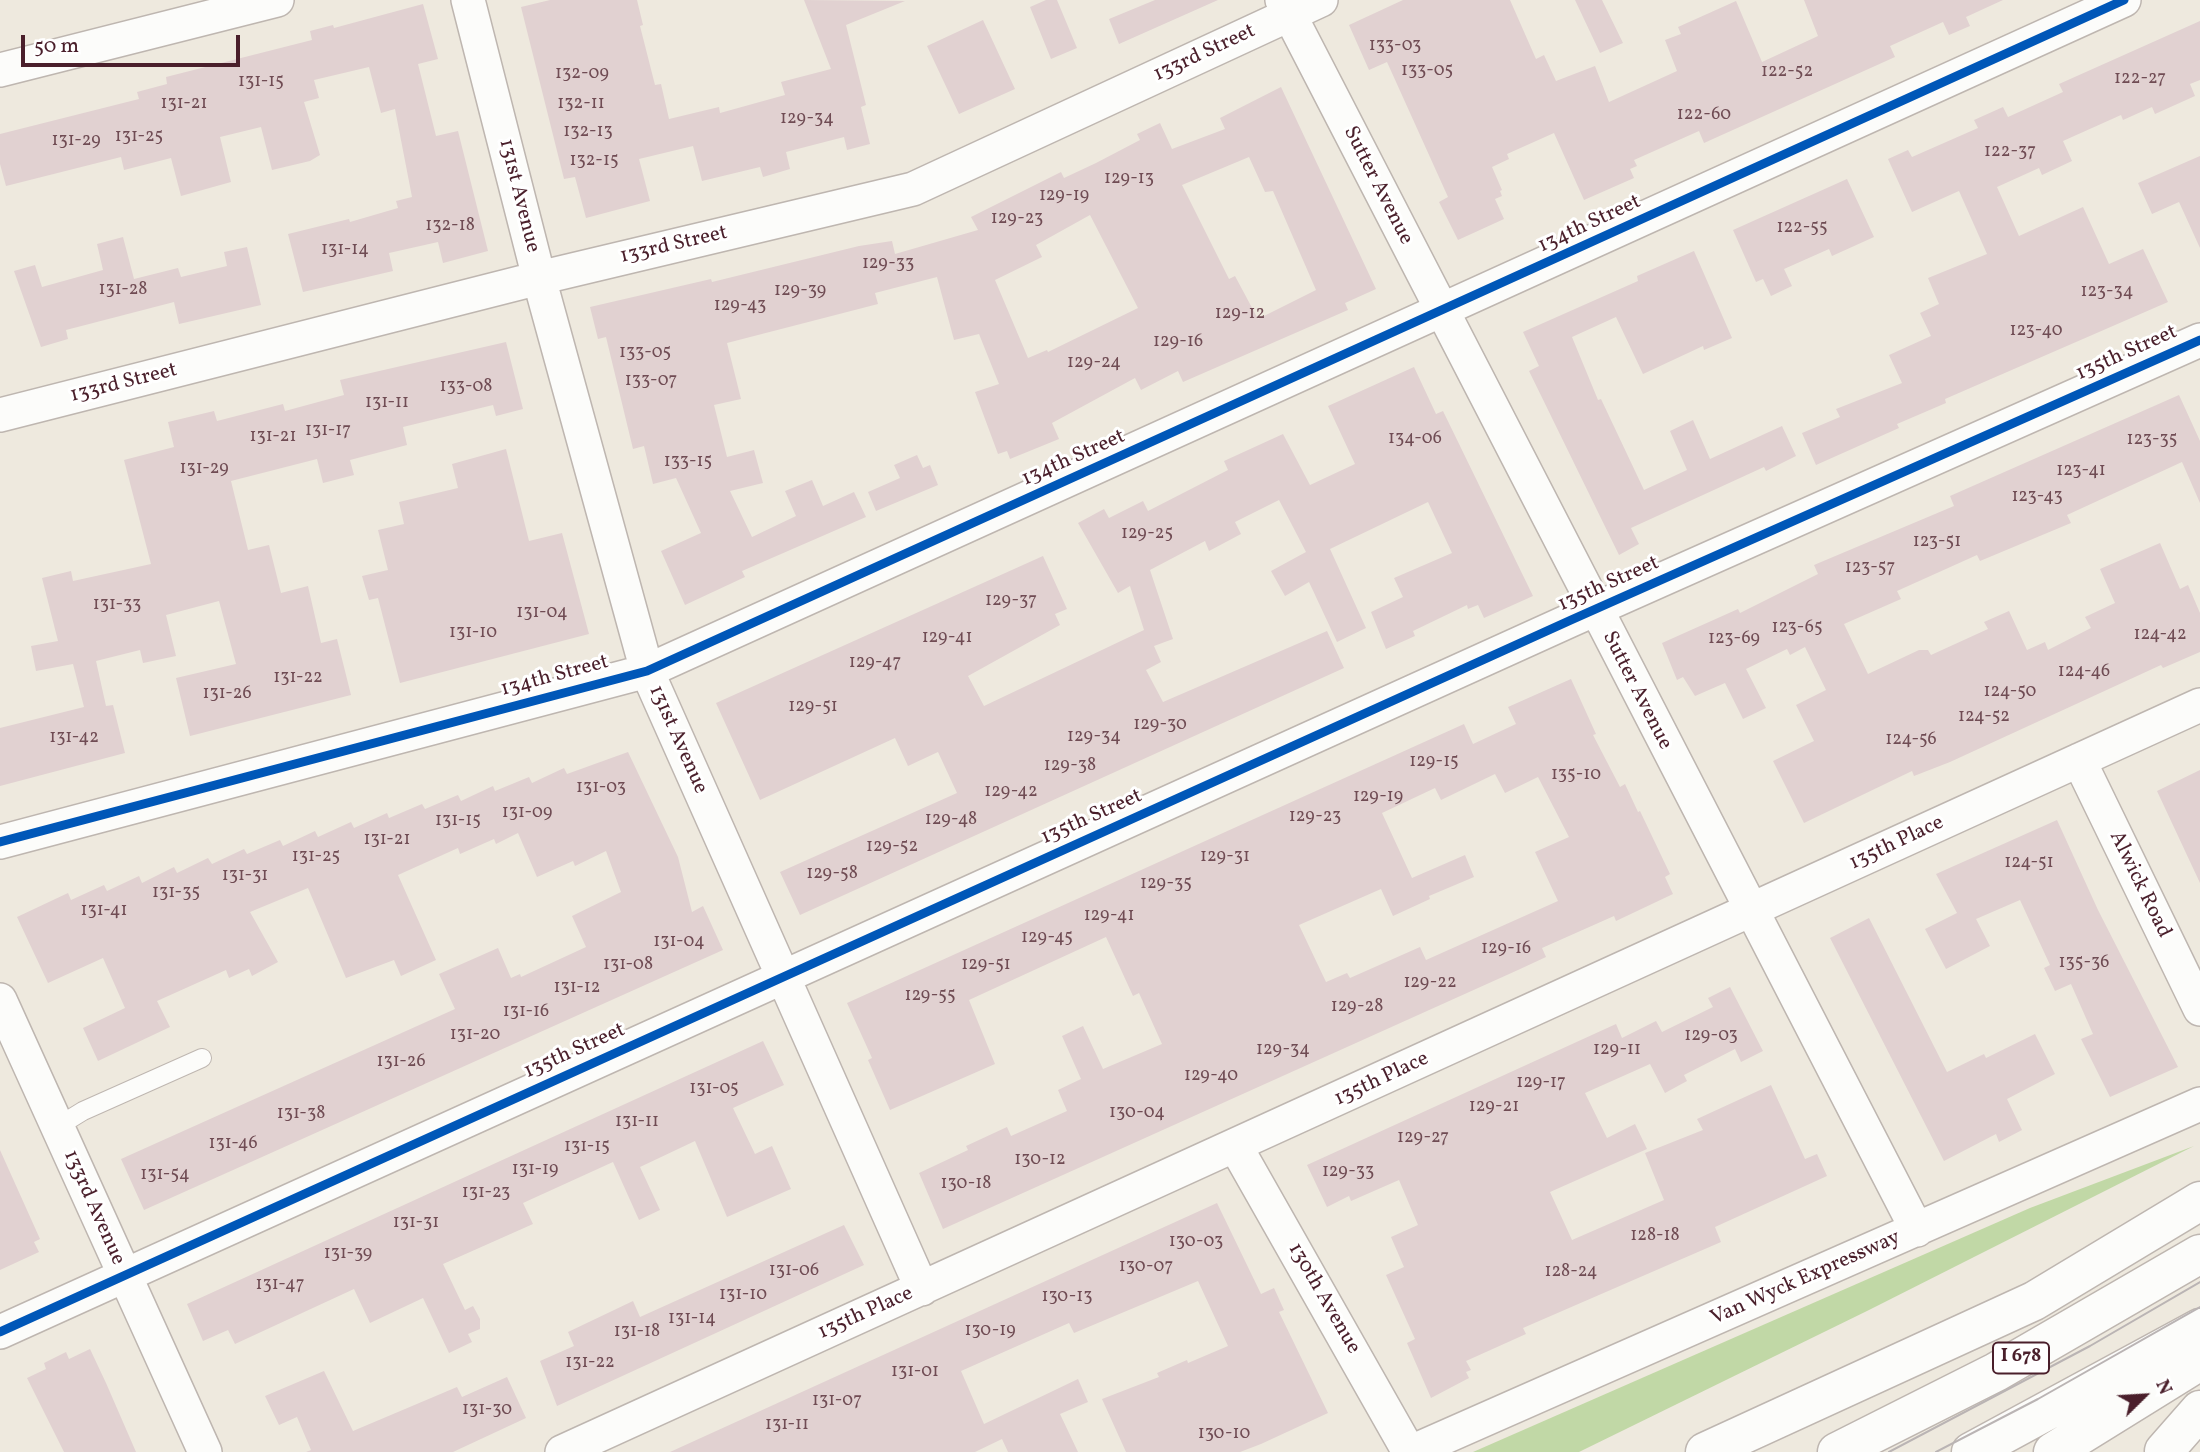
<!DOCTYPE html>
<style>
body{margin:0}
#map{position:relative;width:2200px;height:1452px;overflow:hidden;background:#eee9de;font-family:Vollkorn,serif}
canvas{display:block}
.north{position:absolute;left:2109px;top:1361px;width:70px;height:70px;-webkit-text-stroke:5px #fff;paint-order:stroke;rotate:66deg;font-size:19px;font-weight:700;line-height:28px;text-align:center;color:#4a1f2b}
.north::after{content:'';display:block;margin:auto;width:24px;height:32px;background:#4a1f2b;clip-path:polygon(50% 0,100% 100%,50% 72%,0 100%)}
.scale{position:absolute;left:21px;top:35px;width:219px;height:32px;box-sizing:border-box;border:4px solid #4a1f2b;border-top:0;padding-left:9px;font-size:21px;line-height:24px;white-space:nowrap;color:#4a1f2b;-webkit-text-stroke:5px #fff;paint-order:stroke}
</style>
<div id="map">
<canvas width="2200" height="1452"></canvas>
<div class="north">N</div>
<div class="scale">50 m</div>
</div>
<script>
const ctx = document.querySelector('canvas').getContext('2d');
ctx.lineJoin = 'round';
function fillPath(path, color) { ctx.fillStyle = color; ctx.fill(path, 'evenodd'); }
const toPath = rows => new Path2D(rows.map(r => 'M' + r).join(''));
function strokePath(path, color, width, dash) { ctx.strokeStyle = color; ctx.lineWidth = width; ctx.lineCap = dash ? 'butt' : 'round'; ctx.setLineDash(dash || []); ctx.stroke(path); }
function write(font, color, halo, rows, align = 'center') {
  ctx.font = font + ' Vollkorn,serif'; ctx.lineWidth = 6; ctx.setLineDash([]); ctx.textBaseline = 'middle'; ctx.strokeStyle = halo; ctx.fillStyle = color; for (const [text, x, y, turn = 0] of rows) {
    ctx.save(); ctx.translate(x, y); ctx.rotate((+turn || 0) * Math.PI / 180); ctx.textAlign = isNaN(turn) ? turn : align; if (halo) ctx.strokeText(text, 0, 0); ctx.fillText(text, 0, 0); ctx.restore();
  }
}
fillPath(toPath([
 [2194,1146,1869,1310,1579,1452,1473,1452,2030,1208]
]), '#c1d8a6');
fillPath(toPath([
 [550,0,637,0,643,25,640,26,655,85,661,84,669,119,719,107,720,113,785,95,781,82,831,69,804,0,905,1,846,25,866,105,861,107,870,144,847,150,844,137,786,152,790,169,763,177,760,167,702,181,693,146,639,159,650,201,586,218,575,177,564,179,521,7],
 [1046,0,1057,0,1077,48,1051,59,1030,7],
 [1155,0,1218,0,1119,44,1109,19],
 [1403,0,1510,0,1536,59,1544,55,1556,81,1595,66,1609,102,1677,71,1665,40,1681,34,1678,27,1736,1,1762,62,1818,36,1804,0,2003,0,1966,17,1970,26,1949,35,1943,22,1890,46,1895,57,1704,143,1699,131,1634,160,1637,166,1630,169,1634,178,1584,200,1554,133,1507,154,1509,159,1492,167,1502,190,1500,191,1502,196,1495,199,1504,219,1458,240,1439,202,1448,197,1387,62,1369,70,1349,25],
 [1575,0,1602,0,1623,43,1600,53],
 [423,4,438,59,418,64,436,136,458,131,488,251,443,263,438,242,389,253,393,271,303,292,288,234,349,219,350,222,398,208,396,201,412,197,395,109,381,113,369,67,314,80,319,98,304,102,320,155,310,161,272,170,261,127,220,137,231,182,181,196,171,158,124,170,121,157,6,186,0,164,0,134,139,99,137,92,167,84,166,77,312,40,310,31,333,25,334,28],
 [983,20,1015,89,959,114,927,46],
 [2200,21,2200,80,2190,84,2195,96,2155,114,2152,107,2123,120,2121,115,2063,141,2072,161,2042,175,2039,168,1997,187,2019,236,2083,207,2109,264,2143,249,2168,302,1945,399,1946,403,1897,424,1899,428,1816,465,1802,433,1840,417,1836,409,1902,383,1889,355,1931,336,1920,313,1939,304,1928,278,1987,254,1959,191,1912,212,1888,159,1908,150,1912,157,1978,128,1974,120,2003,107,2008,117,2063,92,2059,84],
 [1281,87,1376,289,1345,303,1348,310,1183,382,1178,371,1141,390,1135,378,1052,423,1059,439,1010,459,1007,451,998,454,975,392,999,384,979,334,954,340,937,277,875,293,878,304,727,343,741,399,714,405,727,457,754,450,763,483,730,491,752,537,796,516,785,491,812,480,823,506,854,492,866,517,742,571,745,577,685,605,661,551,701,533,676,478,653,484,644,446,633,449,606,337,598,339,590,307,711,279,712,282,859,246,892,241,895,254,978,230,971,217,1061,172,1064,178,1096,163,1140,140,1137,134,1160,123,1172,149,1225,129,1220,118],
 [1249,157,1265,192,1273,191,1316,290,1258,319,1235,276,1229,279,1182,185],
 [1090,215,1138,308,1048,352,1047,350,1028,358,995,280,1042,257,1036,245],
 [2200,156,2200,248,2179,202,2152,214,2138,183],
 [1847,179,1874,237,1832,256,1829,249,1784,269,1792,286,1771,296,1763,279,1756,282,1733,230],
 [123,237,134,279,178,268,181,277,227,266,224,252,247,247,261,305,179,324,174,302,66,330,68,339,41,347,14,271,35,265,42,287,103,270,97,244],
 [1694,251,1732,338,1704,350,1703,346,1643,374,1616,317,1572,337,1598,400,1601,399,1644,490,1687,470,1670,431,1693,420,1710,459,1782,426,1796,456,1766,471,1764,467,1631,528,1639,544,1619,555,1529,371,1539,366,1523,332,1638,281,1637,276],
 [506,342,523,409,496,416,493,405,403,427,407,445,350,460,354,475,323,483,317,459,231,481,248,550,269,545,281,593,308,586,321,643,337,639,351,695,190,736,176,678,236,664,219,601,166,615,176,656,143,663,140,650,96,661,106,706,113,705,125,753,0,786,0,728,84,707,73,664,36,671,31,646,58,641,42,578,71,571,73,581,151,564,124,460,174,447,168,422,214,411,217,421,283,404,285,411,344,395,340,380],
 [1414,367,1436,414,1443,411,1533,596,1484,618,1478,605,1468,609,1467,605,1413,631,1415,636,1386,649,1371,612,1403,597,1394,578,1452,553,1428,502,1330,549,1366,628,1337,642,1309,582,1285,596,1271,571,1306,552,1279,500,1235,522,1241,534,1209,551,1205,541,1150,570,1173,639,1154,646,1161,662,1146,670,1163,702,1327,631,1344,668,800,915,780,872,957,793,938,752,908,766,895,738,760,800,716,703,1043,556,1067,609,1055,614,1060,625,968,676,984,706,1144,630,1130,586,1118,593,1078,523,1104,509,1109,518,1143,501,1148,511,1228,470,1224,461,1283,434,1310,485,1355,464,1328,406],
 [2179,395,2200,441,2200,503,2182,462,2067,515,2071,523,1980,561,1977,555,1897,591,1901,599,1844,624,1868,674,1919,650,1928,650,1931,655,1988,629,1984,622,2009,611,2027,650,2045,642,2048,650,2091,628,2085,617,2115,603,2100,569,2160,543,2180,589,2188,585,2200,613,2200,652,2163,668,2161,665,1950,762,1914,776,1912,771,1804,823,1773,761,1814,741,1796,705,1826,690,1805,647,1790,655,1787,649,1746,669,1766,708,1743,719,1725,683,1695,696,1683,677,1677,680,1662,643,1738,609,1740,613,1818,574,1814,565,1954,506,1950,496],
 [506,449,529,541,562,533,589,634,400,683,378,598,369,600,362,576,388,570,378,530,404,524,399,502,458,488,452,464],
 [917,455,923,468,930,465,938,485,876,511,868,492,900,478,894,465],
 [1571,679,1596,734,1593,735,1620,787,1625,784,1638,812,1640,811,1670,874,1665,877,1673,894,1616,921,1614,916,1542,948,1546,957,1518,970,943,1229,919,1173,968,1150,966,1146,1007,1127,1011,1136,1067,1111,1058,1090,1081,1079,1062,1036,1083,1026,1103,1069,1162,1044,1139,993,1133,996,1106,937,969,1000,995,1064,890,1110,868,1060,872,1058,847,1003,1464,724,1473,744,1516,724,1508,707],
 [1495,774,1505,793,1538,777,1569,837,1535,852,1558,901,1426,960,1420,947,1350,978,1347,973,1326,982,1299,925,1381,889,1393,916,1430,899,1429,896,1474,877,1465,855,1412,878,1382,813,1435,788,1441,800],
 [628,752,678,857,692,912,703,906,723,950,144,1210,121,1159,455,1009,439,974,498,948,511,978,520,974,521,977,586,947,572,916,621,892,606,851,575,866,573,861,537,877,518,833,496,844,494,839,460,854,458,848,398,875,436,960,401,976,394,960,346,978,308,888,250,912,278,962,252,976,249,969,229,978,226,970,157,1001,170,1027,98,1061,83,1028,125,1008,103,958,48,983,17,917,68,893,71,900,104,885,107,891,139,876,142,883,174,867,177,873,208,858,212,864,244,849,247,854,280,840,283,846,315,831,318,837,351,822,354,828,387,813,389,818,422,804,425,809,458,795,461,801,493,786,495,791,529,777,532,783,564,768,567,774],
 [2200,770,2200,883,2157,791],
 [2057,820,2098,910,2178,1067,2110,1097,2081,1039,2093,1034,2071,984,2055,991,2044,968,2050,965,2020,900,1976,919,1990,946,1946,969,1925,929,1957,913,1936,874],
 [1869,918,1947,1072,1984,1054,1986,1058,2035,1034,2055,1074,2007,1099,2022,1130,1999,1142,1996,1134,1944,1161,1830,938],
 [1730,987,1763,1051,1741,1062,1735,1049,1684,1075,1687,1081,1665,1093,1650,1064,1585,1093,1607,1138,1635,1124,1647,1149,1550,1192,1572,1240,1664,1200,1645,1153,1703,1130,1697,1119,1771,1085,1805,1159,1817,1154,1827,1176,1715,1227,1721,1242,1523,1328,1526,1334,1466,1361,1471,1370,1466,1372,1469,1378,1431,1398,1407,1343,1415,1339,1386,1275,1404,1267,1391,1237,1418,1225,1399,1180,1351,1201,1349,1196,1327,1207,1307,1165,1616,1024,1622,1038,1656,1021,1662,1032,1713,1007,1708,998],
 [763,1041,784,1085,733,1108,755,1154,772,1146,791,1189,727,1217,695,1141,640,1167,660,1210,639,1220,613,1162,523,1203,533,1224,443,1264,465,1310,473,1306,480,1319,480,1329,468,1334,472,1342,449,1353,423,1298,370,1323,354,1289,235,1344,228,1330,203,1341,187,1304],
 [0,1150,40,1239,34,1242,39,1252,0,1270],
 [1217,1203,1261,1294,1274,1288,1284,1310,1279,1312,1328,1413,1261,1444,1240,1452,1126,1452,1102,1399,1159,1377,1157,1373,1187,1360,1188,1363,1228,1346,1198,1281,1074,1333,1069,1323,961,1371,984,1424,1078,1379,1088,1402,1060,1414,1078,1452,1008,1452,1002,1439,975,1452,670,1452],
 [844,1225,864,1265,557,1406,540,1361,574,1346,568,1332,633,1301,640,1317],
 [90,1349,106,1383,136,1452,64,1452,27,1378,46,1369,44,1363,66,1352,69,1359],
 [324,1371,353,1431,457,1387,462,1397,507,1377,526,1418,453,1452,306,1452,311,1450,297,1417,279,1425,265,1396]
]), '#e1d1d1');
const lane = toPath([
 [57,1127,83,1111,202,1058]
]);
const street = toPath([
 [468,0,539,278,647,671,922,1289],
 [1282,0,1917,1230],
 [0,70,277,0],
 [0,415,539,278,913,189,1321,0],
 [2079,760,2200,1009],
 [0,842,647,671,2124,0],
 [0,1000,205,1452],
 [1236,1147,1409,1452],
 [0,1332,1571,620,2200,340],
 [562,1452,2200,705],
 [1411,1452,2200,1104]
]);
const highway = toPath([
 [2164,1451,2200,1410],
 [1705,1452,2034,1301,2200,1201],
 [1837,1452,1996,1372,2200,1254],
 [1971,1452,2200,1328],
 [2053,1452,2200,1361]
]);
strokePath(lane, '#beb6b0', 20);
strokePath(street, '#beb6b0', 36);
strokePath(highway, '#beb6b0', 41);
strokePath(lane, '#fcfcfa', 18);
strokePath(street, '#fcfcfa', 33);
strokePath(highway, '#fcfcfa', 38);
strokePath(toPath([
 [1889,1452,2090,1346,2200,1282],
 [1936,1452,2038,1399,2200,1307]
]), '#bab4b4', 2);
strokePath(toPath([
 [0,842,647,671,2124,0],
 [0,1332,1571,620,2200,340]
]), '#0057b8', 9);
write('18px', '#704c54', null, [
 ["133-03",1395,47],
 ["133-05",1427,72],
 ["122-52",1787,73],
 ["132-09",582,75],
 ["122-27",2140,80],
 ["131-15",261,83],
 ["131-21",184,105],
 ["132-11",581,105],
 ["122-60",1704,116],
 ["129-34",807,120],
 ["132-13",588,133],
 ["131-25",139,138],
 ["131-29",76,142],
 ["122-37",2010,153],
 ["132-15",594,162],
 ["129-13",1129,180],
 ["129-19",1064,197],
 ["129-23",1017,220],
 ["132-18",450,227],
 ["122-55",1802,229],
 ["131-14",345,251],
 ["129-33",888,265],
 ["131-28",123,291],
 ["129-39",800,292],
 ["123-34",2107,293],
 ["129-43",740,307],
 ["129-12",1240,315],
 ["123-40",2036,332],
 ["129-16",1178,343],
 ["133-05",645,354],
 ["129-24",1094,364],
 ["133-07",651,382],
 ["133-08",466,388],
 ["131-11",387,404],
 ["131-17",328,432],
 ["131-21",273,438],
 ["134-06",1415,440],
 ["123-35",2152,441],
 ["133-15",688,463],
 ["131-29",204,470],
 ["123-41",2081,472],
 ["123-43",2037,498],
 ["129-25",1147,535],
 ["123-51",1937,543],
 ["123-57",1870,569],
 ["129-37",1011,602],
 ["131-33",117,606],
 ["131-04",542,614],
 ["123-65",1797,629],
 ["131-10",473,634],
 ["124-42",2160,636],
 ["129-41",947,639],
 ["123-69",1734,640],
 ["129-47",875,664],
 ["124-46",2084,673],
 ["131-22",298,679],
 ["124-50",2010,693],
 ["131-26",227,695],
 ["129-51",813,708],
 ["124-52",1984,718],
 ["129-30",1160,726],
 ["129-34",1094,738],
 ["131-42",74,739],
 ["124-56",1911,741],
 ["129-15",1434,763],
 ["129-38",1070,767],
 ["135-10",1576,776],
 ["131-03",601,789],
 ["129-42",1011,793],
 ["129-19",1378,798],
 ["131-09",527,814],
 ["129-23",1315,818],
 ["129-48",951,821],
 ["131-15",458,822],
 ["131-21",387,841],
 ["129-52",892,848],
 ["131-25",316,858],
 ["129-31",1225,858],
 ["124-51",2029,864],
 ["129-58",832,875],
 ["131-31",245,877],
 ["129-35",1166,885],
 ["131-35",176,894],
 ["131-41",104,912],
 ["129-41",1109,917],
 ["129-45",1047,939],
 ["131-04",679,943],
 ["129-16",1506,950],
 ["135-36",2084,964],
 ["131-08",628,966],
 ["129-51",986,966],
 ["129-22",1430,984],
 ["131-12",577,989],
 ["129-55",930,997],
 ["129-28",1357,1008],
 ["131-16",526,1013],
 ["131-20",475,1036],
 ["129-03",1711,1037],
 ["129-34",1283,1051],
 ["129-11",1617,1051],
 ["131-26",401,1063],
 ["129-40",1211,1077],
 ["129-17",1541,1084],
 ["131-05",714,1090],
 ["129-21",1494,1108],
 ["130-04",1137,1114],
 ["131-38",301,1115],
 ["131-11",637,1123],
 ["129-27",1423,1139],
 ["131-46",233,1145],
 ["131-15",587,1148],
 ["130-12",1040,1161],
 ["131-19",535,1171],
 ["129-33",1348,1173],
 ["131-54",165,1176],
 ["130-18",966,1185],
 ["131-23",486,1194],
 ["131-31",416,1224],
 ["128-18",1655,1237],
 ["130-03",1196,1243],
 ["131-39",348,1255],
 ["130-07",1146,1268],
 ["131-06",794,1272],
 ["128-24",1571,1273],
 ["131-47",280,1286],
 ["131-10",743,1296],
 ["130-13",1067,1298],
 ["131-14",692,1320],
 ["130-19",990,1332],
 ["131-18",637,1333],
 ["131-22",590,1364],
 ["131-01",915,1373],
 ["131-07",837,1402],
 ["131-30",487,1411],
 ["131-11",787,1426],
 ["130-10",1224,1435]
]);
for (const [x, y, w] of [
 [2021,1358,56]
]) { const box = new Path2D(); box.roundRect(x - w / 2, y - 15.5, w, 31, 5); ctx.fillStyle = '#fff'; ctx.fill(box); strokePath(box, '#4a1f2b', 2); }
write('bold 19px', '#4a1f2b', null, [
 ["I 678",2021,1358]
]);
write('21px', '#4a1f2b', '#fff', [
 ["133rd Street",1205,54,-25],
 ["Sutter Avenue",1377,186,63],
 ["131st Avenue",518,196,76],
 ["134th Street",1590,225,-25],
 ["133rd Street",674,246,-13],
 ["135th Street",2127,354,-24],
 ["133rd Street",124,384,-14],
 ["134th Street",1074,459,-24],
 ["135th Street",1609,585,-24],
 ["134th Street",555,677,-15],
 ["Sutter Avenue",1636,691,63],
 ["131st Avenue",677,740,66],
 ["135th Street",1092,818,-24],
 ["135th Place",1897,844,-25],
 ["Alwick Road",2139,885,64],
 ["135th Street",575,1052,-24],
 ["135th Place",1382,1080,-25],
 ["133rd Avenue",93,1208,66],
 ["Van Wyck Expressway",1806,1279,-24],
 ["130th Avenue",1323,1299,60],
 ["135th Place",866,1314,-24]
]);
</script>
